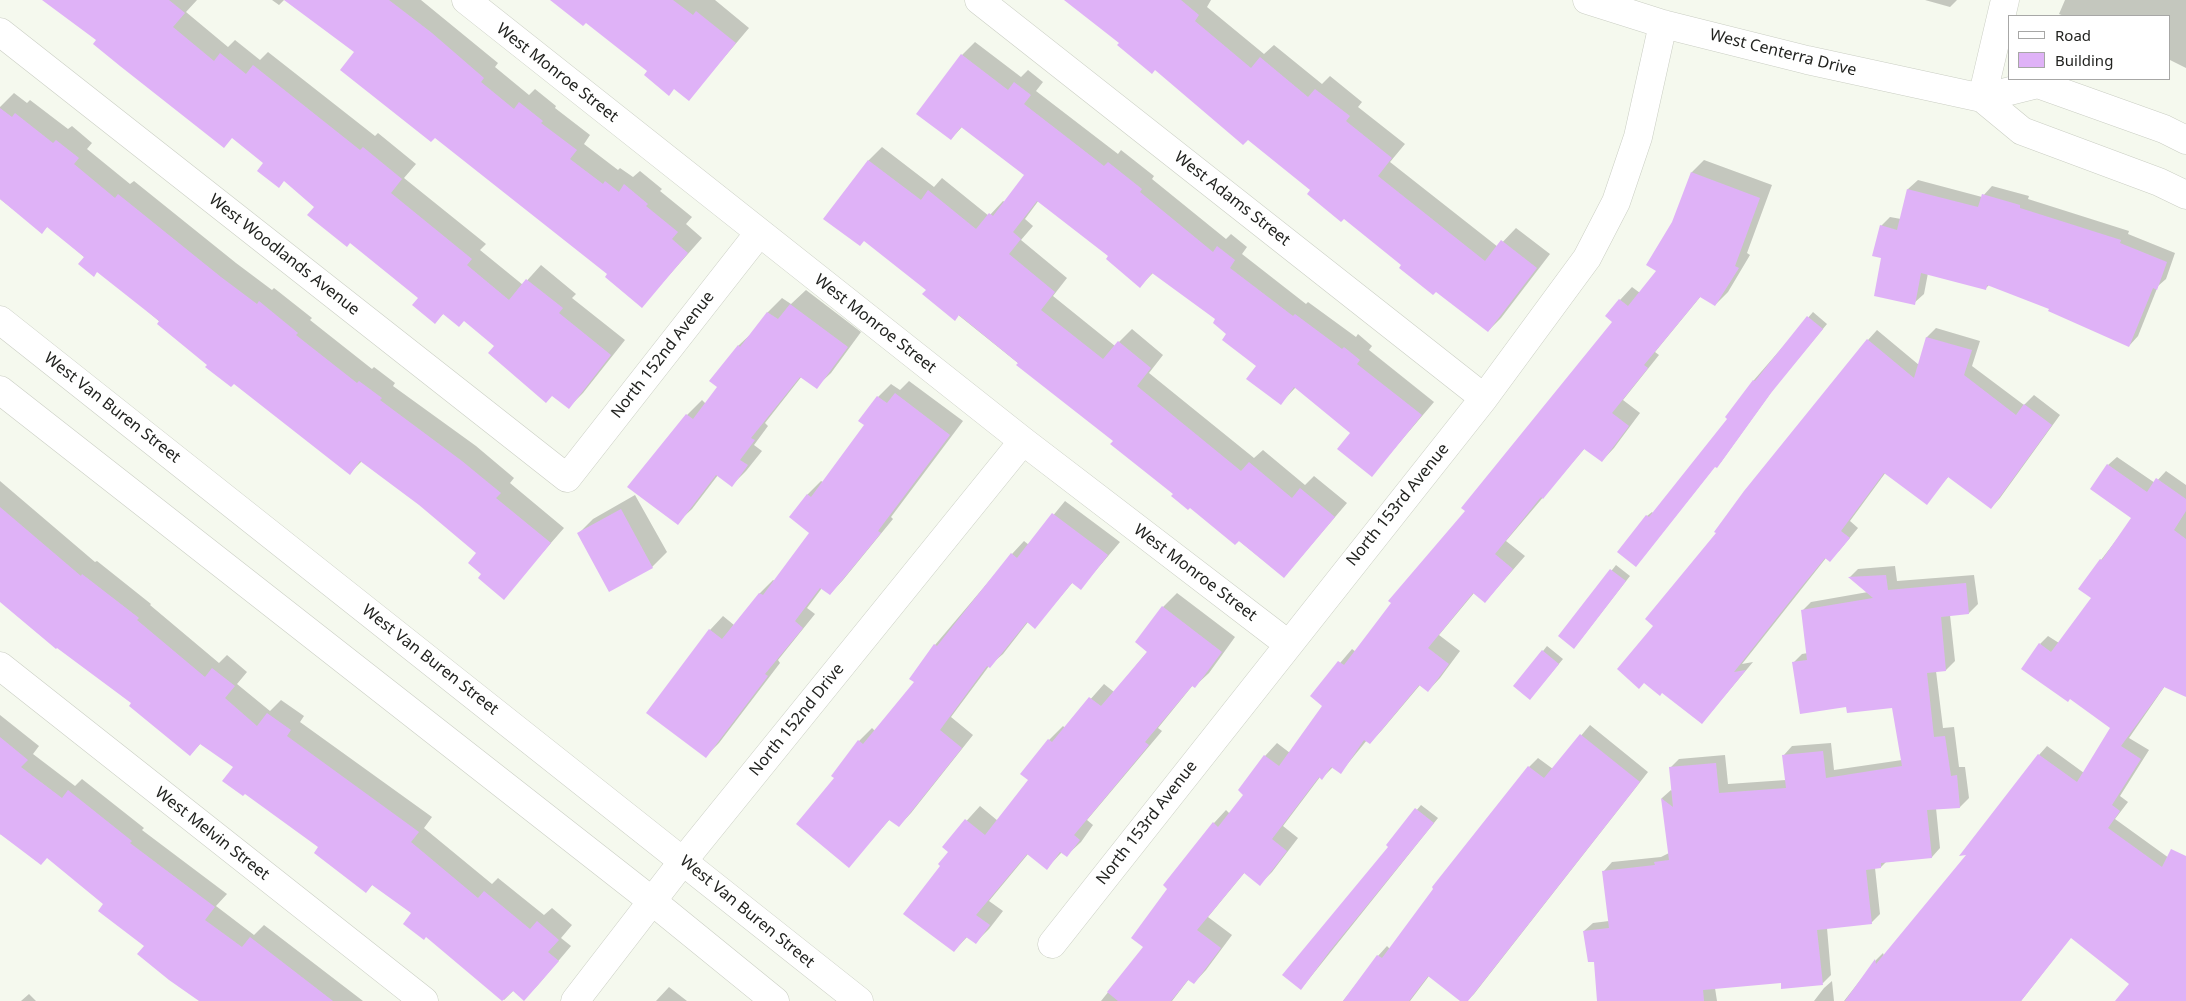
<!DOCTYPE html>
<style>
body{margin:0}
#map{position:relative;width:2186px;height:1001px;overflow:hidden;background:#f5f9ee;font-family:"Noto Sans",sans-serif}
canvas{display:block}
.legend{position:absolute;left:2008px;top:15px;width:162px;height:65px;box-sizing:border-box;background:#fff;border:1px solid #a7a7a6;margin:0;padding:6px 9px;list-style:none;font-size:15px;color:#222320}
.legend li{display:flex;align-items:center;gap:10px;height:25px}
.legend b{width:25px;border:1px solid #a7a7a6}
</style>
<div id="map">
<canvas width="2186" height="1001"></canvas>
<ul class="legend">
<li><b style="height:6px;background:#fff"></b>Road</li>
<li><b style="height:14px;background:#dfb2f7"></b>Building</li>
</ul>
</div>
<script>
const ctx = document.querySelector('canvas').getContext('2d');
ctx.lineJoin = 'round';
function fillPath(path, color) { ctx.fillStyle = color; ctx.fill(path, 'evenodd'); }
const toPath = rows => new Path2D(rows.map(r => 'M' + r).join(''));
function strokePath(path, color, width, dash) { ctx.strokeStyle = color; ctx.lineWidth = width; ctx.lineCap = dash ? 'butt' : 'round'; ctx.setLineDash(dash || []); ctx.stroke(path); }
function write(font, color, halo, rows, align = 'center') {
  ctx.font = font + ' "Noto Sans",sans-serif'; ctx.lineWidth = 4.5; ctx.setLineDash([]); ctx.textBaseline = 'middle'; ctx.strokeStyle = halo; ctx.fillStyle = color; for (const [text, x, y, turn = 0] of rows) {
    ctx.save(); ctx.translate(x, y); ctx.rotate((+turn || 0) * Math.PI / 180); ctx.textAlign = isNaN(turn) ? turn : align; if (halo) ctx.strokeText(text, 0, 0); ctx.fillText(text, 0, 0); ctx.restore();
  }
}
fillPath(toPath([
 [131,0,197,0,186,12,228,47,235,40,260,60,268,52,375,136,378,133,416,164,404,178,486,244,480,250,523,285,541,265,576,294,572,298,625,340,583,393,569,407,465,320,444,313,435,322,420,298,265,163],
 [272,0,284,0,279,5],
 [286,0,421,0,498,63,495,67,529,95,535,89,556,106,555,108,590,135,584,144,618,170,620,168,633,177,640,171,662,189,660,191,692,217,686,224,702,238,642,306,609,274,435,137,356,52],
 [553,0,715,0,749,28,689,99,586,21],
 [1066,0,1211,0,1207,7,1264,54,1274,45,1322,84,1330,76,1362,102,1358,107,1405,144,1390,162,1498,247,1516,228,1550,254,1501,318,1488,331,1248,139],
 [1925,0,1957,0,1950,7],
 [2065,0,2186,0,2186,68,2170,60,2170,16,2064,16,2059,14],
 [975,42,1021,77,1028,70,1043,82,1036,91,1118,154,1121,150,1154,176,1152,179,1226,239,1231,234,1247,247,1242,254,1306,304,1308,302,1356,337,1358,334,1372,346,1369,350,1434,402,1372,475,1352,433,1296,387,1281,403,1258,365,1217,319,1154,272,1140,286,1110,256,1039,200,1025,219,1033,226,1021,240,1067,278,1053,296,1115,346,1132,329,1163,355,1149,373,1254,458,1263,450,1305,485,1314,476,1347,503,1284,577,865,240,825,219,869,160,882,147,934,187,942,178,989,216,1003,201,1005,202,1025,175,962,127,951,139,962,55],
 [14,93,27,103,30,100,68,129,72,126,92,143,87,149,130,184,134,181,236,263,272,290,274,288,312,318,310,320,372,369,374,367,395,383,393,386,476,446,514,478,510,483,564,528,503,598,483,573,478,553,420,504,362,461,350,473,209,364,48,226,42,232,0,199,0,107],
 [1704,160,1772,185,1747,253,1750,255,1728,292,1715,305,1701,296,1655,352,1659,355,1623,400,1640,413,1614,448,1602,461,1585,448,1506,541,1525,556,1485,602,1474,593,1439,635,1460,651,1440,678,1428,691,1420,685,1382,730,1370,743,1367,740,1341,772,1333,767,1322,778,1320,777,1283,826,1298,838,1272,872,1260,884,1245,872,1208,917,1232,935,1206,970,1194,983,1189,979,1172,1001,1101,1001,1145,946,1169,889,1165,885,1214,823,1226,810,1230,814,1245,794,1265,756,1277,743,1290,753,1324,705,1312,696,1352,649,1356,652,1614,322,1607,316,1620,300,1632,287,1640,293,1658,270,1692,172],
 [1918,180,1982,197,1992,186,2029,196,2028,199,2129,231,2128,234,2175,253,2166,279,2158,286,2138,336,2129,346,2051,308,1989,285,1985,289,1928,273,1924,294,1914,303,1883,257,1881,226,1890,217,1901,219,1908,189],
 [806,290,861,332,831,373,816,387,802,376,765,423,768,426,754,445,762,451,746,471,732,485,718,475,692,509,677,523,629,487,687,415,702,400,706,404,719,387,738,346,753,332,768,312,782,298,791,304],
 [1813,312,1827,324,1775,387,1721,462,1716,465,1640,561,1647,516,1652,512,1653,513,1729,418,1727,417,1754,380],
 [1936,328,1980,341,1972,366,2024,405,2034,395,2060,415,2000,498,1991,508,1949,476,1926,503,1886,472,1850,521,1858,528,1839,551,1826,558,1742,664,1753,662,1702,723,1655,626,1717,533,1868,340,1877,330,1919,365,1927,337],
 [909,381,963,421,891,517,893,519,843,580,830,594,822,588,807,608,815,614,778,660,780,663,719,743,706,756,648,712,710,630,723,616,734,625,760,593,773,580,775,581,811,533,790,517,808,494,821,481,823,482,866,425,878,397,891,384,900,390],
 [2117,457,2155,483,2166,471,2186,485,2186,695,2165,686,2129,738,2149,750,2120,796,2128,802,2115,819,2169,858,2186,861,2186,1001,2132,1001,2131,983,2071,937,2021,1001,1844,1001,1876,960,1883,953,1884,956,1969,854,2039,755,2047,746,2084,773,2112,728,2040,644,2048,636,2059,643,2092,598,2101,560,2133,518,2108,465],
 [0,481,95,562,97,561,151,604,150,605,219,663,227,655,247,672,237,684,270,711,281,700,304,716,300,722,432,817,424,828,492,884,498,878,544,915,552,908,572,925,561,938,571,946,538,985,524,999,514,990,504,1000,426,936,413,913,373,884,366,892,234,767,201,743,190,755,133,703,0,600],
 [635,495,667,552,652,567,579,533,593,519],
 [1065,501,1120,542,1081,588,1073,582,1035,627,1028,622,1003,654,989,666,951,717,973,735,911,813,899,826,890,819,849,866,836,778,832,776,859,741,872,728,875,731,915,682,935,645,1012,554,1024,541,1029,545],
 [1616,565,1630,576,1578,643,1560,636],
 [1895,566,1897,581,1974,575,1978,604,1969,613,1950,615,1955,661,1946,670,1936,671,1943,728,1954,727,1959,767,1965,767,1969,798,1960,807,1936,808,1940,848,1932,857,1886,862,1881,867,1875,868,1880,914,1871,923,1827,928,1831,975,1823,983,1782,982,1715,988,1717,1001,1599,1001,1595,960,1584,931,1593,923,1609,921,1604,871,1612,862,1661,857,1669,853,1662,798,1671,790,1672,791,1670,768,1679,759,1725,755,1728,784,1786,780,1784,755,1792,746,1831,743,1834,770,1902,760,1893,706,1847,705,1793,663,1802,654,1808,653,1802,611,1811,602,1868,592,1850,577,1858,569],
 [1177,593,1235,637,1209,673,1195,686,1193,685,1158,728,1162,731,1087,820,1093,825,1081,842,1067,855,1062,852,1047,868,1028,854,989,901,1003,911,989,929,976,942,968,936,954,951,942,866,949,852,943,847,980,806,998,821,1030,780,1022,773,1049,740,1063,726,1065,728,1104,684,1114,692,1148,651,1163,607],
 [1547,646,1563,659,1534,694,1543,651],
 [0,715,39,746,33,754,75,786,82,779,144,828,142,830,227,894,216,906,254,935,264,925,363,1001,201,1001,105,904,48,857,0,834],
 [1590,725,1648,772,1474,994,1467,1001,1462,1001,1429,976,1410,1001,1343,1001,1378,956,1387,946,1390,949,1529,767,1538,758,1553,769],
 [1421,805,1438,818,1301,989,1390,847,1387,845],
 [1832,981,1834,1001,1814,1001,1824,988],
 [669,987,687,1001,656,1001],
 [29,994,36,1001,21,1001]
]), '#0003');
fillPath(toPath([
 [42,0,169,0,185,13,173,27,214,61,220,53,246,74,253,65,360,150,363,147,402,179,391,193,472,259,467,265,509,300,526,279,563,308,559,313,611,355,569,409,552,396,546,403,488,353,494,346,464,321,459,327,443,314,435,324,412,305,418,298,350,243,347,247,307,215,314,207,284,181,279,188,257,171,263,163,232,138,224,148,120,66,93,44,96,40],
 [284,0,389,0,432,33,484,78,481,82,514,109,519,102,543,121,541,123,577,150,570,159,603,184,605,181,619,192,624,184,648,204,646,206,678,232,672,239,688,253,642,308,605,277,607,274,435,138,431,142,340,70,354,52],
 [550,0,673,0,693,15,696,11,736,43,689,101,674,89,669,96,644,75,647,71,586,23,583,26],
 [1064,0,1181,0,1199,15,1195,21,1251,68,1260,57,1308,97,1315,89,1350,116,1346,121,1392,158,1378,176,1485,261,1501,240,1537,268,1488,332,1436,292,1433,295,1399,268,1401,265,1344,219,1341,222,1307,194,1310,190,1248,140,1243,145,1155,70,1152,74,1117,45,1119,43],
 [961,54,1008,90,1014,82,1031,95,1024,104,1104,166,1108,162,1142,189,1140,192,1213,252,1217,246,1235,260,1230,268,1293,316,1295,314,1342,349,1344,347,1360,360,1357,364,1422,415,1372,477,1337,449,1350,433,1294,387,1281,405,1246,379,1256,366,1222,340,1226,334,1213,323,1215,319,1152,273,1140,288,1106,259,1108,256,1037,201,1013,232,1021,239,1009,254,1055,292,1041,310,1103,359,1118,341,1151,368,1137,386,1241,471,1249,462,1292,498,1300,488,1335,517,1284,578,1239,541,1235,545,1190,508,1188,510,1171,496,1173,494,1110,444,1113,441,1016,365,1018,363,959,315,955,321,922,294,926,290,864,241,860,246,823,219,868,160,921,200,928,190,976,229,989,213,993,216,1024,175,961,127,951,140,916,114],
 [0,108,12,117,15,113,53,143,56,140,79,158,74,164,115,198,118,194,221,277,257,304,259,301,298,333,296,335,357,383,359,381,382,398,380,400,462,461,501,493,496,498,551,543,504,600,478,578,481,574,468,563,476,553,419,505,360,461,350,475,234,384,231,387,205,367,207,365,157,324,159,321,97,272,94,277,78,264,84,257,47,227,42,234,0,199],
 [1691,172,1760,198,1735,266,1739,268,1715,306,1700,297,1644,365,1648,368,1612,413,1629,426,1602,462,1584,449,1543,499,1541,497,1495,554,1513,569,1485,603,1473,593,1428,648,1449,664,1428,692,1419,685,1370,744,1364,740,1341,774,1331,767,1322,780,1319,777,1272,839,1287,851,1260,886,1244,873,1197,930,1221,948,1194,984,1188,980,1171,1001,1118,1001,1107,992,1143,947,1131,938,1167,889,1163,885,1213,822,1218,827,1243,795,1238,790,1264,755,1279,766,1322,706,1310,696,1338,661,1344,665,1391,603,1388,601,1465,511,1461,508,1612,322,1605,316,1619,299,1628,306,1656,271,1646,265,1672,222],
 [1907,189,1978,207,1982,194,2020,205,2020,208,2121,240,2120,243,2167,262,2157,290,2153,288,2129,347,2048,311,2049,309,1987,285,1986,290,1921,273,1915,305,1874,296,1881,258,1872,256,1880,225,1897,230],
 [790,304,848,347,817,389,800,377,751,438,755,440,740,460,748,465,732,487,716,475,678,525,627,487,686,414,693,419,717,387,709,381,738,345,740,347,767,312,778,319],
 [1807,316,1823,329,1771,393,1717,468,1715,467,1636,567,1617,552,1646,515,1649,517,1727,419,1725,417,1753,380,1755,381],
 [1926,337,1972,350,1964,375,2016,415,2024,404,2052,425,1991,509,1948,477,1927,505,1884,473,1841,531,1850,538,1830,562,1825,558,1798,591,1734,672,1746,670,1702,724,1662,693,1660,696,1644,683,1639,689,1617,669,1653,626,1645,619,1716,533,1714,532,1744,491,1867,339,1914,378],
 [895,393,950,435,878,531,881,533,830,595,820,588,795,621,803,628,765,674,768,676,706,758,646,713,709,629,722,639,759,593,763,595,809,533,789,517,807,494,811,497,864,425,858,421,877,396,887,403],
 [2107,464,2147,492,2156,478,2186,499,2186,511,2174,530,2186,539,2186,697,2164,687,2121,746,2141,759,2112,805,2120,811,2108,828,2162,867,2171,849,2186,856,2186,1001,2115,1001,2129,984,2071,938,2021,1001,1845,1001,1875,959,1876,964,1966,855,1959,856,2038,754,2077,782,2110,728,2070,699,2068,702,2021,669,2039,643,2051,652,2091,598,2078,589,2100,559,2102,560,2131,518,2090,489],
 [0,507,81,576,82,574,139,618,137,620,205,677,212,668,235,686,225,698,257,726,267,713,291,730,287,736,419,832,411,842,478,898,484,891,530,929,537,921,559,940,548,952,559,961,524,1001,513,991,502,1001,426,937,424,940,403,924,411,913,372,885,366,893,314,853,318,847,245,794,243,796,222,781,233,767,200,744,190,756,129,706,131,703,57,648,56,649,0,602],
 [621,509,653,568,609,592,577,533],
 [1052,513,1108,555,1081,590,1072,583,1035,629,1027,622,990,668,987,666,940,730,962,748,899,827,889,820,849,868,796,824,834,778,831,776,858,740,863,744,914,682,909,679,934,644,937,646,1011,553,1017,558],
 [1610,569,1626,581,1574,649,1558,636],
 [1886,575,1888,590,1966,583,1969,614,1941,617,1946,671,1927,673,1934,737,1945,736,1951,776,1957,775,1960,808,1927,810,1932,858,1881,863,1881,868,1866,870,1872,924,1817,930,1823,985,1781,989,1781,983,1703,990,1704,1001,1597,1001,1594,962,1588,962,1583,931,1609,928,1602,871,1655,865,1654,862,1669,860,1661,798,1673,807,1669,767,1716,763,1719,793,1786,788,1782,755,1823,751,1826,778,1902,766,1892,708,1847,713,1846,707,1800,714,1792,662,1807,660,1801,610,1873,598,1848,577],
 [1162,606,1222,652,1195,688,1192,686,1145,742,1149,745,1074,835,1080,840,1067,857,1060,852,1047,870,1027,854,976,915,990,925,976,944,966,937,954,952,903,914,940,866,938,864,948,852,942,847,965,819,985,835,1028,780,1020,774,1048,739,1052,742,1089,697,1101,706,1147,652,1135,642],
 [1542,650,1559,664,1530,700,1513,686],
 [1580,734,1640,782,1468,1001,1460,1001,1428,976,1409,1001,1343,1001,1377,955,1382,958,1433,889,1432,887,1528,766,1544,778],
 [0,737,28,760,21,767,62,798,68,790,132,841,130,843,215,907,205,920,242,947,250,937,333,1001,199,1001,169,980,137,954,144,946,98,911,103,904,47,858,41,865,0,834],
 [1415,808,1434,823,1329,952,1301,990,1282,975,1388,847,1386,845]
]), '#dfb2f7');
const minor = toPath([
 [466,0,1023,441,1288,644],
 [979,0,1484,398],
 [1587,0,1663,24,1807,60,1982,98,2022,131,2159,182,2186,195],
 [0,32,567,478,759,233],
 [1982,98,2038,84,2164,129,2186,140],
 [1982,98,2005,0],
 [0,666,424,1001],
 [1052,944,1484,398,1587,258,1616,202,1638,137,1663,24],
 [575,1001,683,861,1023,441]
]);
const major = toPath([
 [0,320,859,1001],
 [0,390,652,901,775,1001]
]);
strokePath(minor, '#cacec3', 29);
strokePath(major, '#cacec3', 29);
strokePath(minor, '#fff', 28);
strokePath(major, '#fff', 28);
write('16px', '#222320', '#fff', [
 ["West Centerra Drive",1783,53,14],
 ["West Monroe Street",557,73,38],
 ["West Adams Street",1232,199,38],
 ["West Woodlands Avenue",284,255,38],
 ["West Monroe Street",875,324,38],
 ["North 152nd Avenue",663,355,-52],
 ["West Van Buren Street",112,408,38],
 ["North 153rd Avenue",1398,505,-51],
 ["West Monroe Street",1195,573,37],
 ["West Van Buren Street",430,660,38],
 ["North 152nd Drive",797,720,-51],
 ["North 153rd Avenue",1147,823,-52],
 ["West Melvin Street",212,834,38],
 ["West Van Buren Street",747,912,39]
]);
</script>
